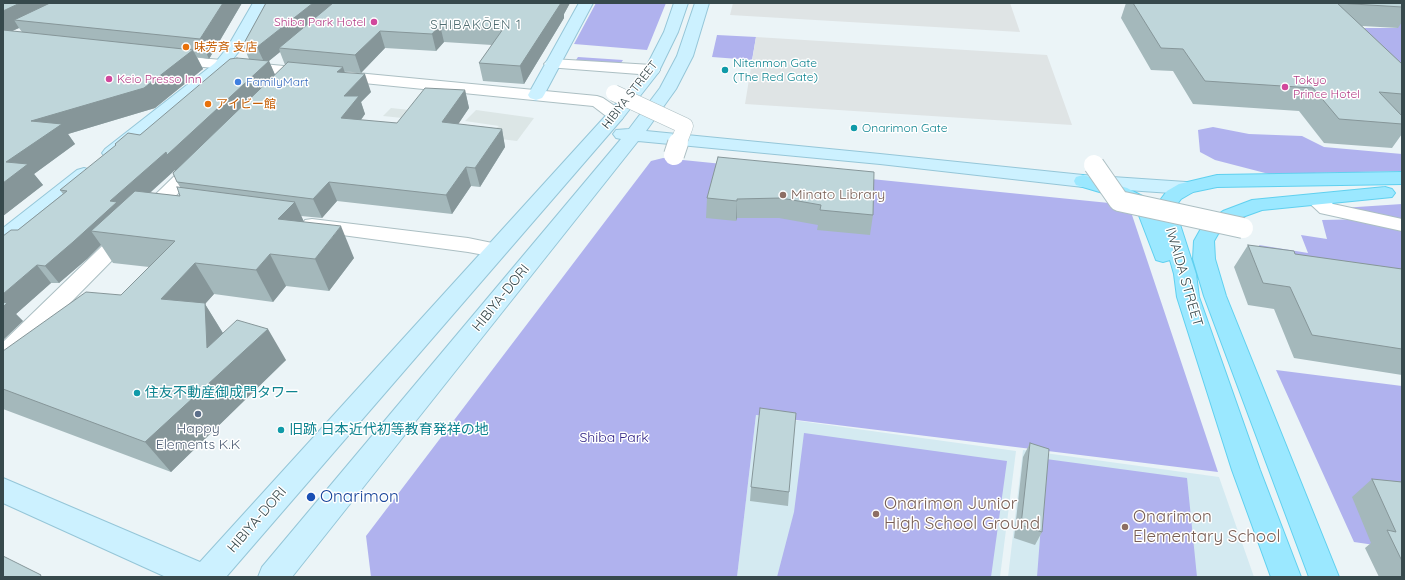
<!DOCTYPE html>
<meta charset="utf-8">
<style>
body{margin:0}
#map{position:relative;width:1405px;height:580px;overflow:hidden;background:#ebf4f7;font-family:Quicksand,sans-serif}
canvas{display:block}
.frame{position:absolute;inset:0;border:4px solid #37494c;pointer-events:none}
</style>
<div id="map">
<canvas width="1405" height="580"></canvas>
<div class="frame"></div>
</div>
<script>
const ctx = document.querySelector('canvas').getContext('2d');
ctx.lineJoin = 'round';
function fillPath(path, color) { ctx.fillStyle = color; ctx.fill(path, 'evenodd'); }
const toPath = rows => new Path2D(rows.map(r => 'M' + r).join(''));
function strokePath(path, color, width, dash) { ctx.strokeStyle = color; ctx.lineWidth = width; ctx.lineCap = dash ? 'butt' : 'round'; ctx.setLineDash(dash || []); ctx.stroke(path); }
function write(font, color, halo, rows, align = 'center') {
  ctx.font = font + ' Quicksand,"Noto Sans JP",sans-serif'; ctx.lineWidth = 3; ctx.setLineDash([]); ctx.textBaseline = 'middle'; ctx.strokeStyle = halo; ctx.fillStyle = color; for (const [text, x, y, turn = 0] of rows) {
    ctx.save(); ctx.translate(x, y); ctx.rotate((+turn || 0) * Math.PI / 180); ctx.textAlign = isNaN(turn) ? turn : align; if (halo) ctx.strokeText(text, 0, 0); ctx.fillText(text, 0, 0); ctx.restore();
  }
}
fillPath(toPath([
 [391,108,419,111,412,119,383,116],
 [476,110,534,118,517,141,484,137,499,126,465,121]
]), '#dce6e6');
fillPath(toPath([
 [756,415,1016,451,1000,577,737,577],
 [1023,450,1219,477,1254,577,1008,577]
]), '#d4eaf1');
fillPath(toPath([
 [596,3,666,3,647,50,574,44],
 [1402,17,1402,96,1337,28,1397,28],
 [717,35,756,37,752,60,712,57],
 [578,57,623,60,621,63,576,60],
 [1213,127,1249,134,1302,136,1324,147,1402,154,1402,171,1269,174,1215,160,1200,152,1198,130],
 [663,158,1119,204,1131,212,1218,472,756,415,737,577,371,577,366,536,651,161],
 [1402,204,1402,275,1268,269,1259,245,1308,253,1301,235,1327,239,1322,220,1368,219,1327,209],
 [1276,370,1402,386,1402,549,1354,542],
 [804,433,1007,461,991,577,777,577,794,512],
 [1046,459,1187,478,1197,577,1037,577]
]), '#b0b2ee');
fillPath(toPath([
 [733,3,1010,3,1020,32,730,15],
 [756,37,1047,55,1072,125,745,104]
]), '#dfe4e5');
const street = toPath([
 [169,55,597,96,603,98,622,111,624,115,622,119,616,120,610,119,593,106,164,63,161,60,164,57,169,55],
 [552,59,652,65,658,67,660,70,658,73,652,75,547,67,544,64,547,61,552,59],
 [198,158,204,159,207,163,204,167,11,363,3,366,3,342,192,159,198,158],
 [1316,194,1323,196,1333,204,1402,219,1402,231,1320,213,1306,200,1309,196,1316,194],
 [312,219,468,238,502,245,505,250,502,255,495,257,468,252,305,230,302,225,305,220,312,219]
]);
const secondary = toPath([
 [253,3,267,3,240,50,225,69,117,157,111,158,105,157,102,153,105,149,215,63,227,48,253,3],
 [579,3,593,3,544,95,542,98,536,100,530,98,528,95,579,3],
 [674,3,688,3,678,32,658,73,622,119,226,577,166,577,3,503,3,478,200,562,610,111,645,69,664,32,674,3],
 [695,3,709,3,693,56,676,89,646,131,880,154,1083,175,1186,182,1193,184,1196,188,1193,192,1186,194,1083,187,880,164,638,141,292,577,258,577,262,567,621,139,616,138,613,134,616,130,629,129,660,88,677,56,695,3],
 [84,168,91,170,93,174,91,178,10,243,3,245,3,228,77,170,84,168]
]);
const primary = toPath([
 [1402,172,1402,184,1217,187,1193,192,1181,199,1178,203,1177,215,1196,274,1199,297,1260,470,1301,577,1271,577,1232,470,1177,297,1174,274,1170,260,1163,262,1156,260,1138,213,1132,206,1113,196,1076,185,1074,181,1076,177,1083,175,1127,188,1146,198,1157,212,1158,203,1167,191,1179,184,1217,175,1402,172],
 [1385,187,1392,189,1395,193,1392,197,1262,210,1237,219,1218,234,1214,241,1215,259,1226,296,1339,577,1309,577,1204,296,1193,259,1194,241,1203,225,1223,211,1252,200,1385,187]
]);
strokePath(street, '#acbfc3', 2);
strokePath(secondary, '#95c6d8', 2);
strokePath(primary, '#60d0ef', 2);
fillPath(street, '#fff');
fillPath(secondary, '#ccf1ff');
fillPath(primary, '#9be8ff');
const streetBridgeFar1 = toPath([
 [614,93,685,126,678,144]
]);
const streetBridge = toPath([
 [674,155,678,143],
 [1094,165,1119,201,1243,228]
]);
strokePath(streetBridgeFar1, '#acbfc3', 17, []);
strokePath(streetBridge, '#acbfc3', 22, []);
strokePath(streetBridgeFar1, '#fff', 16);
strokePath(streetBridge, '#fff', 20);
fillPath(toPath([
 [3,3,242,3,209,59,197,57,203,69,155,108,68,134,75,144,34,174,43,185,3,216],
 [19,28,22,32,12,31],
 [266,3,570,3,564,14,564,18,524,84,483,81,479,63,492,45,444,42,436,51,385,48,361,73,344,71,345,72,371,92,361,102,365,114,361,120,397,123,465,90,469,108,458,124,502,129,505,147,480,187,471,186,452,214,337,201,322,218,301,216,304,222,354,258,329,291,286,286,273,302,214,294,205,304,223,333,286,360,171,472,3,409,3,351,121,295,149,267,113,263,101,245,87,259,59,283,51,283,16,314,23,321,3,340,3,236,18,230,63,194,60,190,249,59,243,45],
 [280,52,285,65,275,75,269,61],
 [175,170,177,182,180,187,180,196,150,193],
 [1126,3,1402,3,1402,22,1398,28,1362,26,1402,64,1402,134,1392,148,1324,143,1299,111,1193,104,1173,71,1151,70,1121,18],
 [718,157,873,215,870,235,817,230,818,225,779,218,737,218,736,221,706,218,707,198],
 [1248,245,1295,254,1402,269,1402,375,1294,358,1274,309,1248,305,1234,267],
 [1030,443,1042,532,1035,545,1014,538,1023,457],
 [1372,479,1402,482,1402,577,1379,577,1365,548,1371,543,1352,497],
 [751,487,789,492,788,506,750,501]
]), '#a4b8bb');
fillPath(toPath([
 [20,3,69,3,14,20,19,28,3,35,3,11],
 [223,3,242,3,209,59,200,39],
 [313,3,340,3,279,48,280,52,265,64,257,47],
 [559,3,570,3,564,14,564,18,524,84,520,66],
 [440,25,444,42,436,51,432,34],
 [380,31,385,48,361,73,355,55],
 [193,50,203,69,155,108,68,134,75,144,34,174,43,185,3,216,3,183,6,162,31,121],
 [269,61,276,77,177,172,175,170,125,215,91,231,101,245,87,259,59,283,45,266,110,201],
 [343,67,349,85,337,72],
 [365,74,371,92,361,102,365,114,348,137,341,118,344,96],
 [465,90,469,108,447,141,442,122],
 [502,129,505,147,480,187,475,168],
 [466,167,471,186,452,214,446,195],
 [329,182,337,201,322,218,313,199],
 [737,199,737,218,736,221,737,201],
 [295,202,309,233,278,219],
 [341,226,354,258,329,291,315,259],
 [270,254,286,286,273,302,256,270],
 [195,263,214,294,205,304,224,335,268,329,286,360,171,472,145,442,161,299],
 [37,265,51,283,16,314,23,321,3,340,3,294]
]), '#869699');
const building = toPath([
 [3,3,20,3,3,11,3,3],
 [50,3,223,3,200,39,14,20,50,3],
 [266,3,313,3,257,47,243,45,266,3],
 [333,3,561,3,520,66,479,63,503,29,440,25,432,34,380,31,355,55,279,48,333,3],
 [1133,3,1402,3,1402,7,1337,3,1402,64,1402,94,1379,92,1402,116,1402,124,1339,119,1313,88,1205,81,1183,49,1161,48,1133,3],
 [3,30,193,50,144,88,31,121,62,124,6,162,28,164,3,183,3,30],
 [237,58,269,61,167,155,166,152,110,201,117,202,73,242,45,266,37,265,3,294,3,236,11,230,18,230,67,191,60,190,116,145,115,144,128,133,140,135,230,59,237,58],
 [288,62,343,67,337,72,365,74,344,96,359,96,341,118,397,123,425,88,465,90,442,122,502,129,475,168,466,167,446,195,329,182,313,199,177,182,173,173,288,62],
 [718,157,874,172,873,215,820,210,821,205,781,198,737,199,737,201,707,198,718,157],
 [177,187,295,202,278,219,341,226,315,259,270,254,256,270,195,263,161,299,205,303,207,348,237,320,268,329,145,442,3,389,3,351,86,292,121,295,175,241,91,231,135,191,180,196,177,187],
 [1248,245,1294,251,1295,254,1402,269,1402,349,1312,335,1290,287,1263,283,1248,245],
 [3,302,7,303,3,307,3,302],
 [760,408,796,413,789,492,751,487,760,408],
 [1030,443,1049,449,1042,532,1021,525,1030,443],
 [1372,479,1402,482,1402,561,1387,530,1396,532,1372,479],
 [3,556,41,575,40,577,3,577,3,556]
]);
fillPath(building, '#bfd6da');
strokePath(building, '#869699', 1);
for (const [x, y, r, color] of [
 [374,22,4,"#d1479c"],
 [186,47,4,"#e8710a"],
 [725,70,4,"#0f9aa8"],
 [109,79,4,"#d1479c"],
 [238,82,4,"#3f7fe0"],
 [1285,87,4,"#d1479c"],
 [208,104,4,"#e8710a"],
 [854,128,4,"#0f9aa8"],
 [783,195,4,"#8d6e63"],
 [137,393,4,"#0f9aa8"],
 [198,414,4,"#5c6f8a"],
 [281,430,4,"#0f9aa8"],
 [311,497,5,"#1a4fb4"],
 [876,514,4,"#8d6e63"],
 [1125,527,4,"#8d6e63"]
]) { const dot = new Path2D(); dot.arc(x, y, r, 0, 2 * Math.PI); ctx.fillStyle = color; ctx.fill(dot); strokePath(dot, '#fff', 1.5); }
write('12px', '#b23c85', '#fff', [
 ["Shiba Park Hotel",366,22,"right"],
 ["Keio Presso Inn",117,79],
 ["Tokyo",1293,80],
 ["Prince Hotel",1293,94]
], 'left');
write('12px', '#c56008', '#fff', [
 ["味芳斉 支店",194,47],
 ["アイビー館",216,104]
], 'left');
write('12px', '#0d838f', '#fff', [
 ["Nitenmon Gate",733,63],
 ["(The Red Gate)",733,77],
 ["Onarimon Gate",862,128]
], 'left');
write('12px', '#366cbe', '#fff', [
 ["FamilyMart",246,82]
], 'left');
write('12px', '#37494c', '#fff', [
 ["HIBIYA STREET",630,95,-52]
]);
ctx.letterSpacing = '1px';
write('13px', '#4d6c70', '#fff', [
 ["SHIBAKŌEN 1",476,25]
]);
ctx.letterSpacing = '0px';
write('14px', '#785e54', '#fff', [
 ["Minato Library",791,195]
], 'left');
write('14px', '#37494c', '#fff', [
 ["IWAIDA STREET",1184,277,74],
 ["HIBIYA-DORI",501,298,-51],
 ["HIBIYA-DORI",257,520,-49]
]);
write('14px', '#0d838f', '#fff', [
 ["住友不動産御成門タワー",145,393],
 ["旧跡 日本近代初等教育発祥の地",289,430]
], 'left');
write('14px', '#4e5e75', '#fff', [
 ["Happy",198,429],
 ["Elements K.K",198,445]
]);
write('14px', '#312385', '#fff', [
 ["Shiba Park",614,438]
]);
write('17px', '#164399', '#fff', [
 ["Onarimon",320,497]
], 'left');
write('17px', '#785e54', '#fff', [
 ["Onarimon Junior",884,504],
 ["High School Ground",884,524],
 ["Onarimon",1133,517],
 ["Elementary School",1133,537]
], 'left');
</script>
